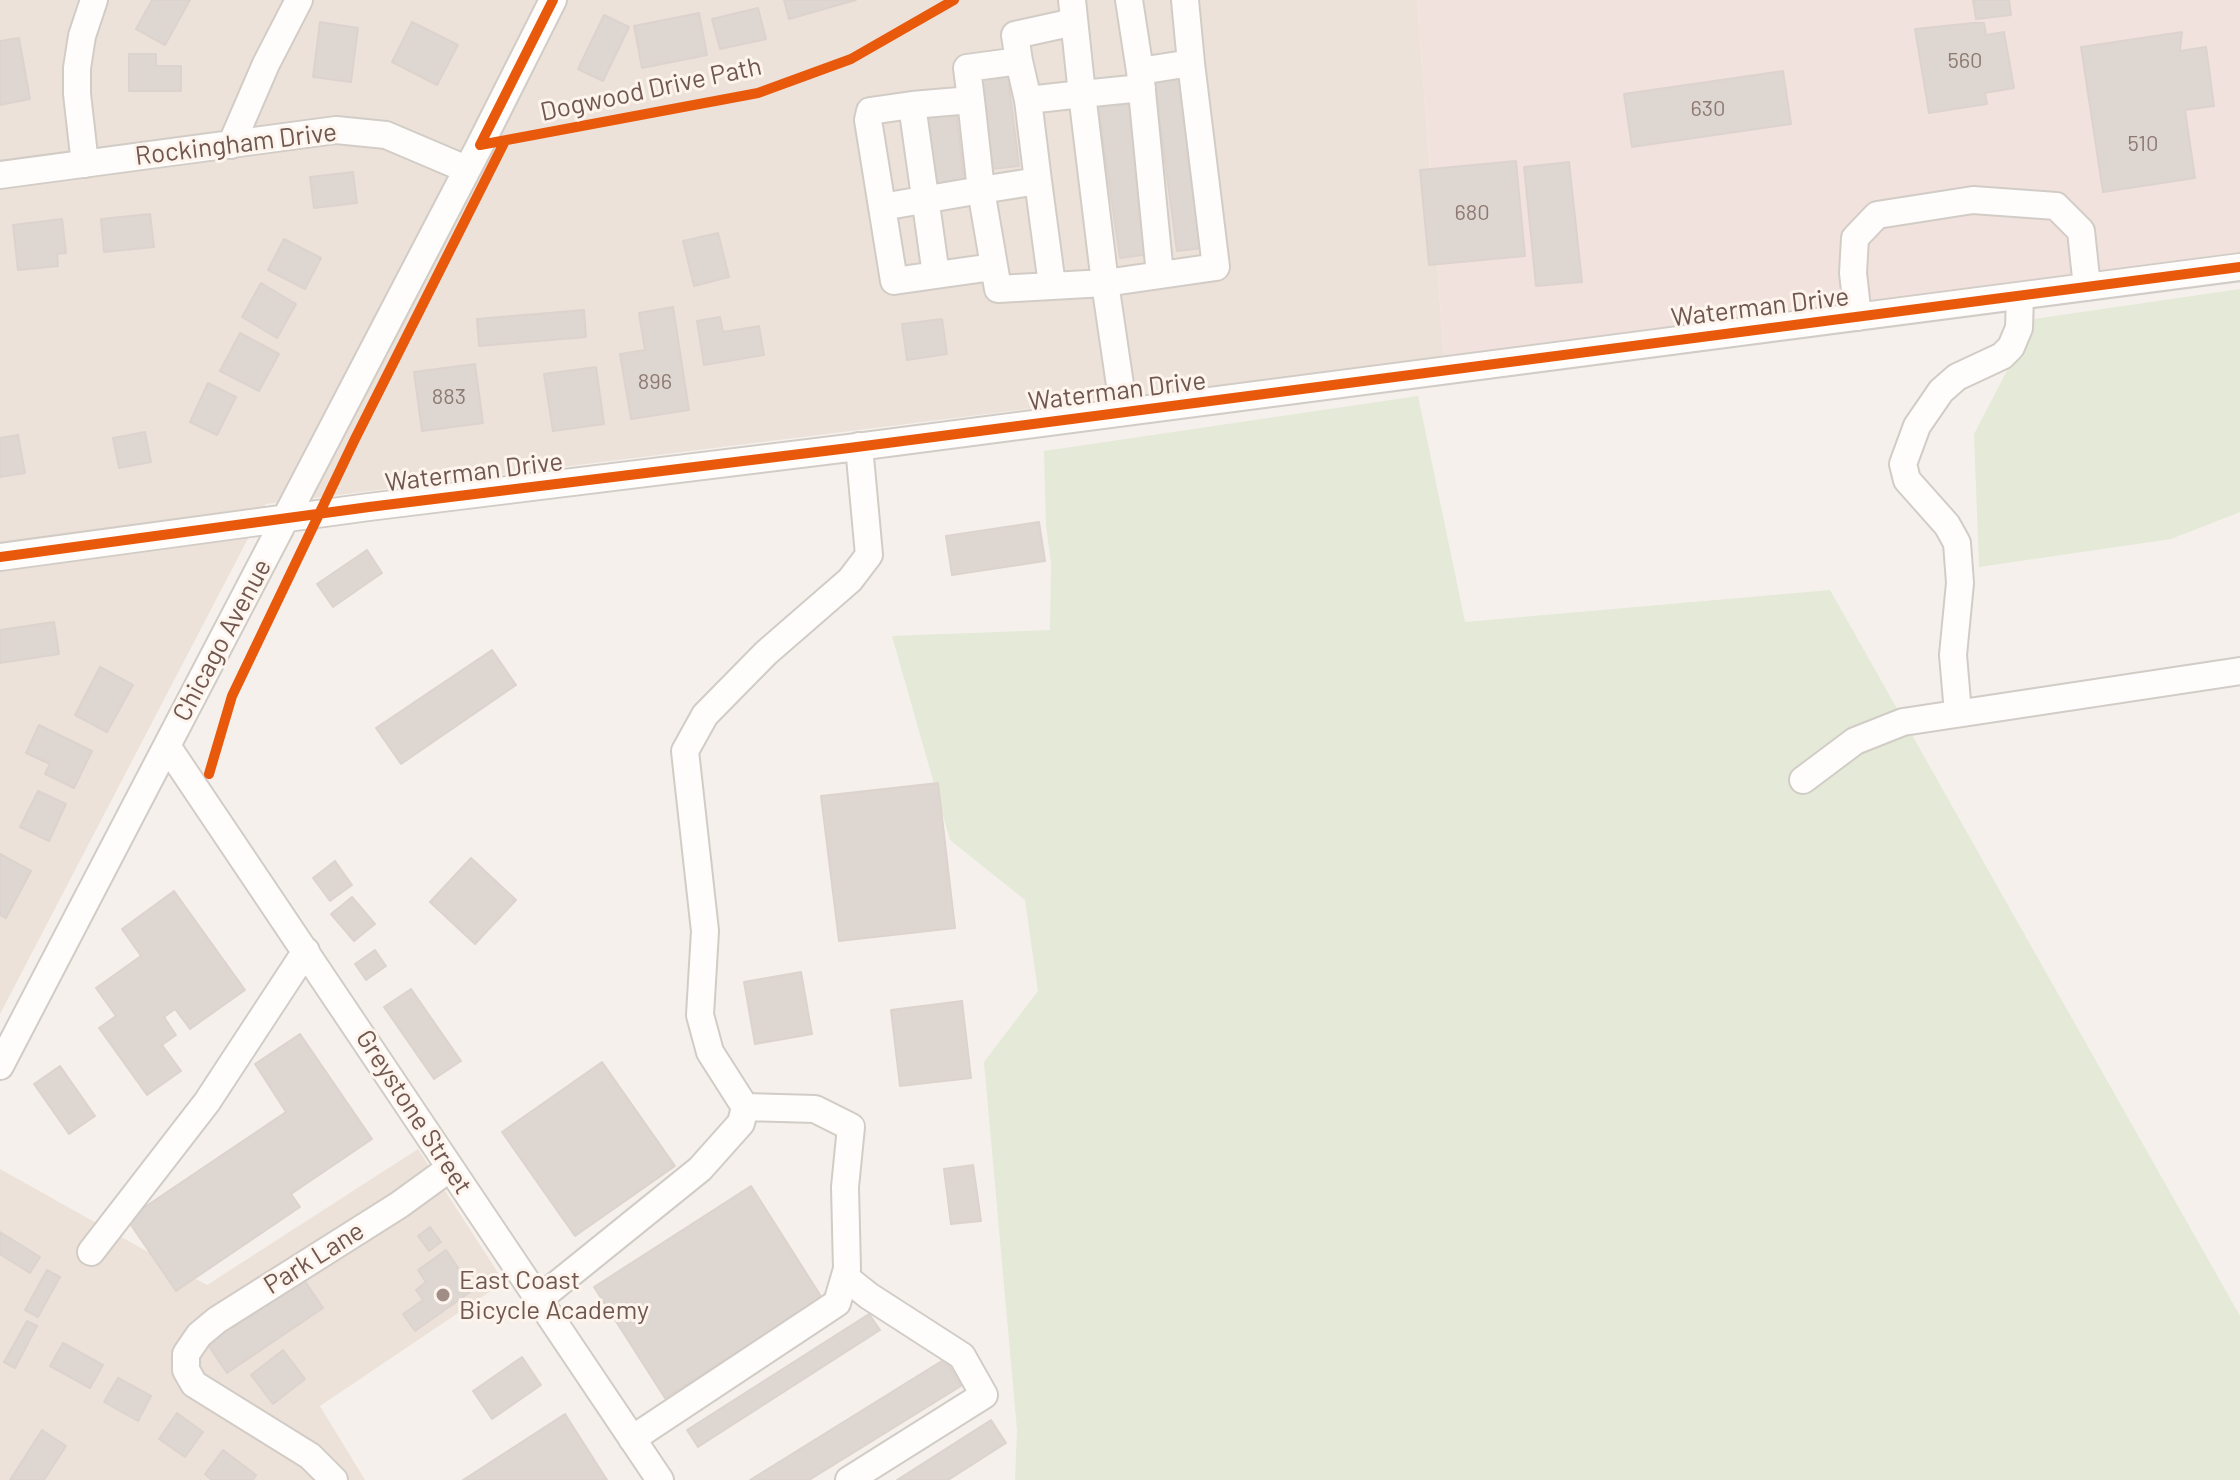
<!DOCTYPE html>
<style>
body{margin:0}
canvas{display:block;background:#f5f0eb}
</style>
<canvas width="2240" height="1480"></canvas>
<script>
const ctx = document.querySelector('canvas').getContext('2d');
ctx.lineJoin = 'round';
function fillPath(path, color) { ctx.fillStyle = color; ctx.fill(path, 'evenodd'); }
const toPath = rows => new Path2D(rows.map(r => 'M' + r).join(''));
function strokePath(path, color, width, dash) { ctx.strokeStyle = color; ctx.lineWidth = width; ctx.lineCap = dash ? 'butt' : 'round'; ctx.setLineDash(dash || []); ctx.stroke(path); }
function write(font, color, halo, rows, align = 'center') {
  ctx.font = font + ' Barlow,sans-serif'; ctx.lineWidth = 6; ctx.setLineDash([]); ctx.textBaseline = 'middle'; ctx.strokeStyle = halo; ctx.fillStyle = color; for (const [text, x, y, turn = 0] of rows) {
    ctx.save(); ctx.translate(x, y); ctx.rotate((+turn || 0) * Math.PI / 180); ctx.textAlign = isNaN(turn) ? turn : align; if (halo) ctx.strokeText(text, 0, 0); ctx.fillText(text, 0, 0); ctx.restore();
  }
}
fillPath(toPath([
 [0,0,1417,0,1444,357,266,504,0,1014],
 [418,1149,504,1282,320,1406,365,1480,0,1480,0,1169,207,1285]
]), '#ede2d9');
fillPath(toPath([
 [1417,0,2240,0,2240,252,1444,357]
]), '#f2e2dd');
fillPath(toPath([
 [2240,289,2240,512,2171,539,1979,567,1974,434,2034,319],
 [1418,396,1465,622,1830,590,2240,1316,2240,1480,1015,1480,1017,1430,984,1062,1038,991,1025,900,950,840,892,636,1050,630,1051,564,1046,525,1044,451]
]), '#e4ead7');
const building = toPath([
 [152,0,190,0,165,45,136,29,152,0],
 [784,0,856,0,789,19,784,0],
 [1973,0,2009,0,2011,15,1976,19,1973,0],
 [758,8,766,39,720,49,712,19,758,8],
 [699,13,707,55,642,68,634,26,699,13],
 [604,15,629,27,603,81,578,69,604,15],
 [320,22,358,28,351,82,313,77,320,22],
 [412,22,458,45,437,85,392,62,412,22],
 [1973,23,1984,23,1986,35,2004,32,2014,88,1985,93,1987,104,1929,113,1915,29,1973,23],
 [2182,32,2180,51,2206,47,2214,106,2185,110,2195,178,2103,192,2081,47,2182,32],
 [19,38,30,99,0,105,0,41,19,38],
 [129,54,156,54,156,66,181,66,181,91,129,91,129,54],
 [1007,69,1019,166,990,169,978,74,1007,69],
 [1783,71,1791,124,1632,147,1624,94,1783,71],
 [1181,76,1204,248,1177,251,1154,79,1181,76],
 [1129,102,1151,254,1120,258,1098,106,1129,102],
 [956,111,964,180,937,186,925,112,956,111],
 [1516,161,1525,256,1429,265,1420,170,1516,161],
 [1569,162,1582,282,1536,286,1524,167,1569,162],
 [353,172,357,203,314,208,310,177,353,172],
 [150,214,154,247,104,252,101,219,150,214],
 [62,219,66,253,57,254,58,266,18,270,13,225,62,219],
 [718,233,729,277,694,286,683,241,718,233],
 [284,239,321,258,305,289,268,270,284,239],
 [261,283,296,304,277,338,242,317,261,283],
 [673,307,689,410,631,419,620,354,645,350,639,313,673,307],
 [584,310,586,337,479,346,477,319,584,310],
 [720,317,723,332,759,326,764,355,704,365,697,321,720,317],
 [942,319,947,354,907,360,902,324,942,319],
 [240,333,279,354,259,391,220,371,240,333],
 [475,364,483,423,422,431,414,372,475,364],
 [596,367,604,424,553,431,544,374,596,367],
 [208,383,236,397,217,435,190,422,208,383],
 [145,432,151,462,119,468,113,438,145,432],
 [18,435,25,473,0,477,0,438,18,435],
 [1039,522,1045,561,952,575,946,536,1039,522],
 [367,550,382,573,333,607,317,584,367,550],
 [54,622,59,654,0,663,0,630,54,622],
 [492,650,516,685,401,764,376,728,492,650],
 [100,667,133,685,107,732,75,715,100,667],
 [39,725,92,751,74,788,45,774,50,764,26,753,39,725],
 [938,783,955,928,839,941,821,796,938,783],
 [38,791,66,804,49,841,20,827,38,791],
 [0,854,31,871,6,918,0,915,0,854],
 [471,858,516,900,475,944,430,902,471,858],
 [335,861,352,885,330,901,313,878,335,861],
 [174,891,245,990,190,1029,175,1009,164,1017,176,1035,162,1045,181,1071,147,1095,99,1028,116,1016,96,988,141,956,122,929,174,891],
 [352,897,375,924,354,941,331,914,352,897],
 [375,950,386,966,366,980,355,964,375,950],
 [801,972,812,1034,755,1044,744,982,801,972],
 [411,989,461,1061,434,1079,384,1007,411,989],
 [962,1001,971,1078,900,1086,891,1010,962,1001],
 [300,1034,372,1139,291,1194,300,1207,176,1291,127,1219,286,1112,255,1064,300,1034],
 [602,1062,675,1166,575,1236,502,1132,602,1062],
 [60,1066,95,1116,69,1134,34,1084,60,1066],
 [973,1165,981,1221,951,1224,944,1169,973,1165],
 [751,1186,822,1298,665,1398,594,1287,751,1186],
 [430,1227,441,1242,429,1251,418,1236,430,1227],
 [0,1232,40,1257,30,1273,0,1254,0,1232],
 [446,1250,473,1290,415,1331,403,1314,423,1300,416,1290,426,1282,418,1270,446,1250],
 [47,1270,60,1277,38,1317,25,1310,47,1270],
 [302,1277,323,1308,227,1373,206,1342,302,1277],
 [869,1314,880,1330,698,1447,687,1430,869,1314],
 [27,1321,37,1326,15,1368,4,1362,27,1321],
 [63,1343,103,1365,90,1388,50,1366,63,1343],
 [283,1350,305,1379,273,1404,251,1375,283,1350],
 [522,1357,541,1385,492,1419,473,1391,522,1357],
 [945,1359,961,1386,809,1480,750,1480,945,1359],
 [118,1378,151,1396,138,1421,104,1402,118,1378],
 [177,1413,203,1432,185,1457,159,1439,177,1413],
 [565,1414,607,1480,463,1480,565,1414],
 [991,1420,1006,1443,948,1480,897,1480,991,1420],
 [42,1430,66,1446,44,1480,10,1480,42,1430],
 [223,1450,256,1475,253,1480,212,1480,205,1474,223,1450]
]);
fillPath(building, '#ded6d1');
strokePath(building, '#ddd3ce', 2);
const minor = toPath([
 [1072,0,1082,94,1142,88],
 [1129,0,1140,71,1160,275],
 [1185,0,1191,63],
 [1019,61,1015,35,1074,22],
 [912,105,870,111,868,120,894,281,936,275],
 [231,145,266,64,299,0],
 [85,164,77,94,77,68,82,36,94,0],
 [0,175,336,130,386,135,466,169],
 [1038,181,1028,100,1082,94,1105,283,998,289,981,190,1038,181,1052,285],
 [882,207,981,190,971,100],
 [993,267,936,275,912,105,971,100,967,68,1019,61,1028,100],
 [1858,317,1853,273,1855,238,1877,215,1973,200,2056,206,2081,231,2087,287],
 [1124,412,1105,283,1216,267,1191,63,1140,71],
 [0,557,369,507,849,448,2240,267],
 [1958,713,1953,655,1960,583,1957,543,1947,525,1907,480,1903,464,1917,426,1941,391,1957,377,2002,356,2011,347,2019,328,2020,296],
 [167,746,660,1480],
 [1803,780,1855,741,1903,722,2240,671],
 [0,1066,480,145,553,0],
 [91,1252,207,1102,306,951],
 [845,1277,869,1296,962,1356,984,1395,849,1480],
 [539,1299,700,1169,741,1123,745,1107,710,1052,700,1015,705,931,685,751,705,715,766,653,850,580,869,555,859,446],
 [632,1439,837,1303,847,1269,845,1187,851,1127,815,1109,745,1107],
 [334,1480,310,1456,194,1384,186,1370,186,1354,199,1335,217,1320,399,1205,450,1168]
]);
strokePath(minor, '#d2ccc6', 30);
strokePath(minor, '#fefdfc', 26);
strokePath(toPath([
 [480,145,758,93,851,59,954,0],
 [480,145,553,0],
 [0,557,369,507,849,448,2240,267],
 [209,774,232,696,355,439,505,141]
]), '#e8590c', 10);
for (const [x, y, r, color] of [
 [443,1295,8,"#9f8d86"]
]) { const dot = new Path2D(); dot.arc(x, y, r, 0, 2 * Math.PI); ctx.fillStyle = color; ctx.fill(dot); strokePath(dot, '#fdf5ed', 3); }
write('22px', '#8e7a72', null, [
 ["560",1965,61],
 ["630",1708,109],
 ["510",2143,144],
 ["680",1472,213],
 ["896",655,382],
 ["883",449,397]
]);
write('26px', '#70574f', '#fdf5ed', [
 ["Dogwood Drive Path",651,89,-12],
 ["Rockingham Drive",236,144,-7],
 ["Waterman Drive",1760,307,-7],
 ["Waterman Drive",1117,391,-7],
 ["Waterman Drive",474,472,-7],
 ["Chicago Avenue",222,640,-62],
 ["Greystone Street",414,1112,57],
 ["Park Lane",314,1258,-32]
]);
write('26px', '#70574f', '#fdf5ed', [
 ["East Coast",459,1280],
 ["Bicycle Academy",459,1310]
], 'left');
</script>
